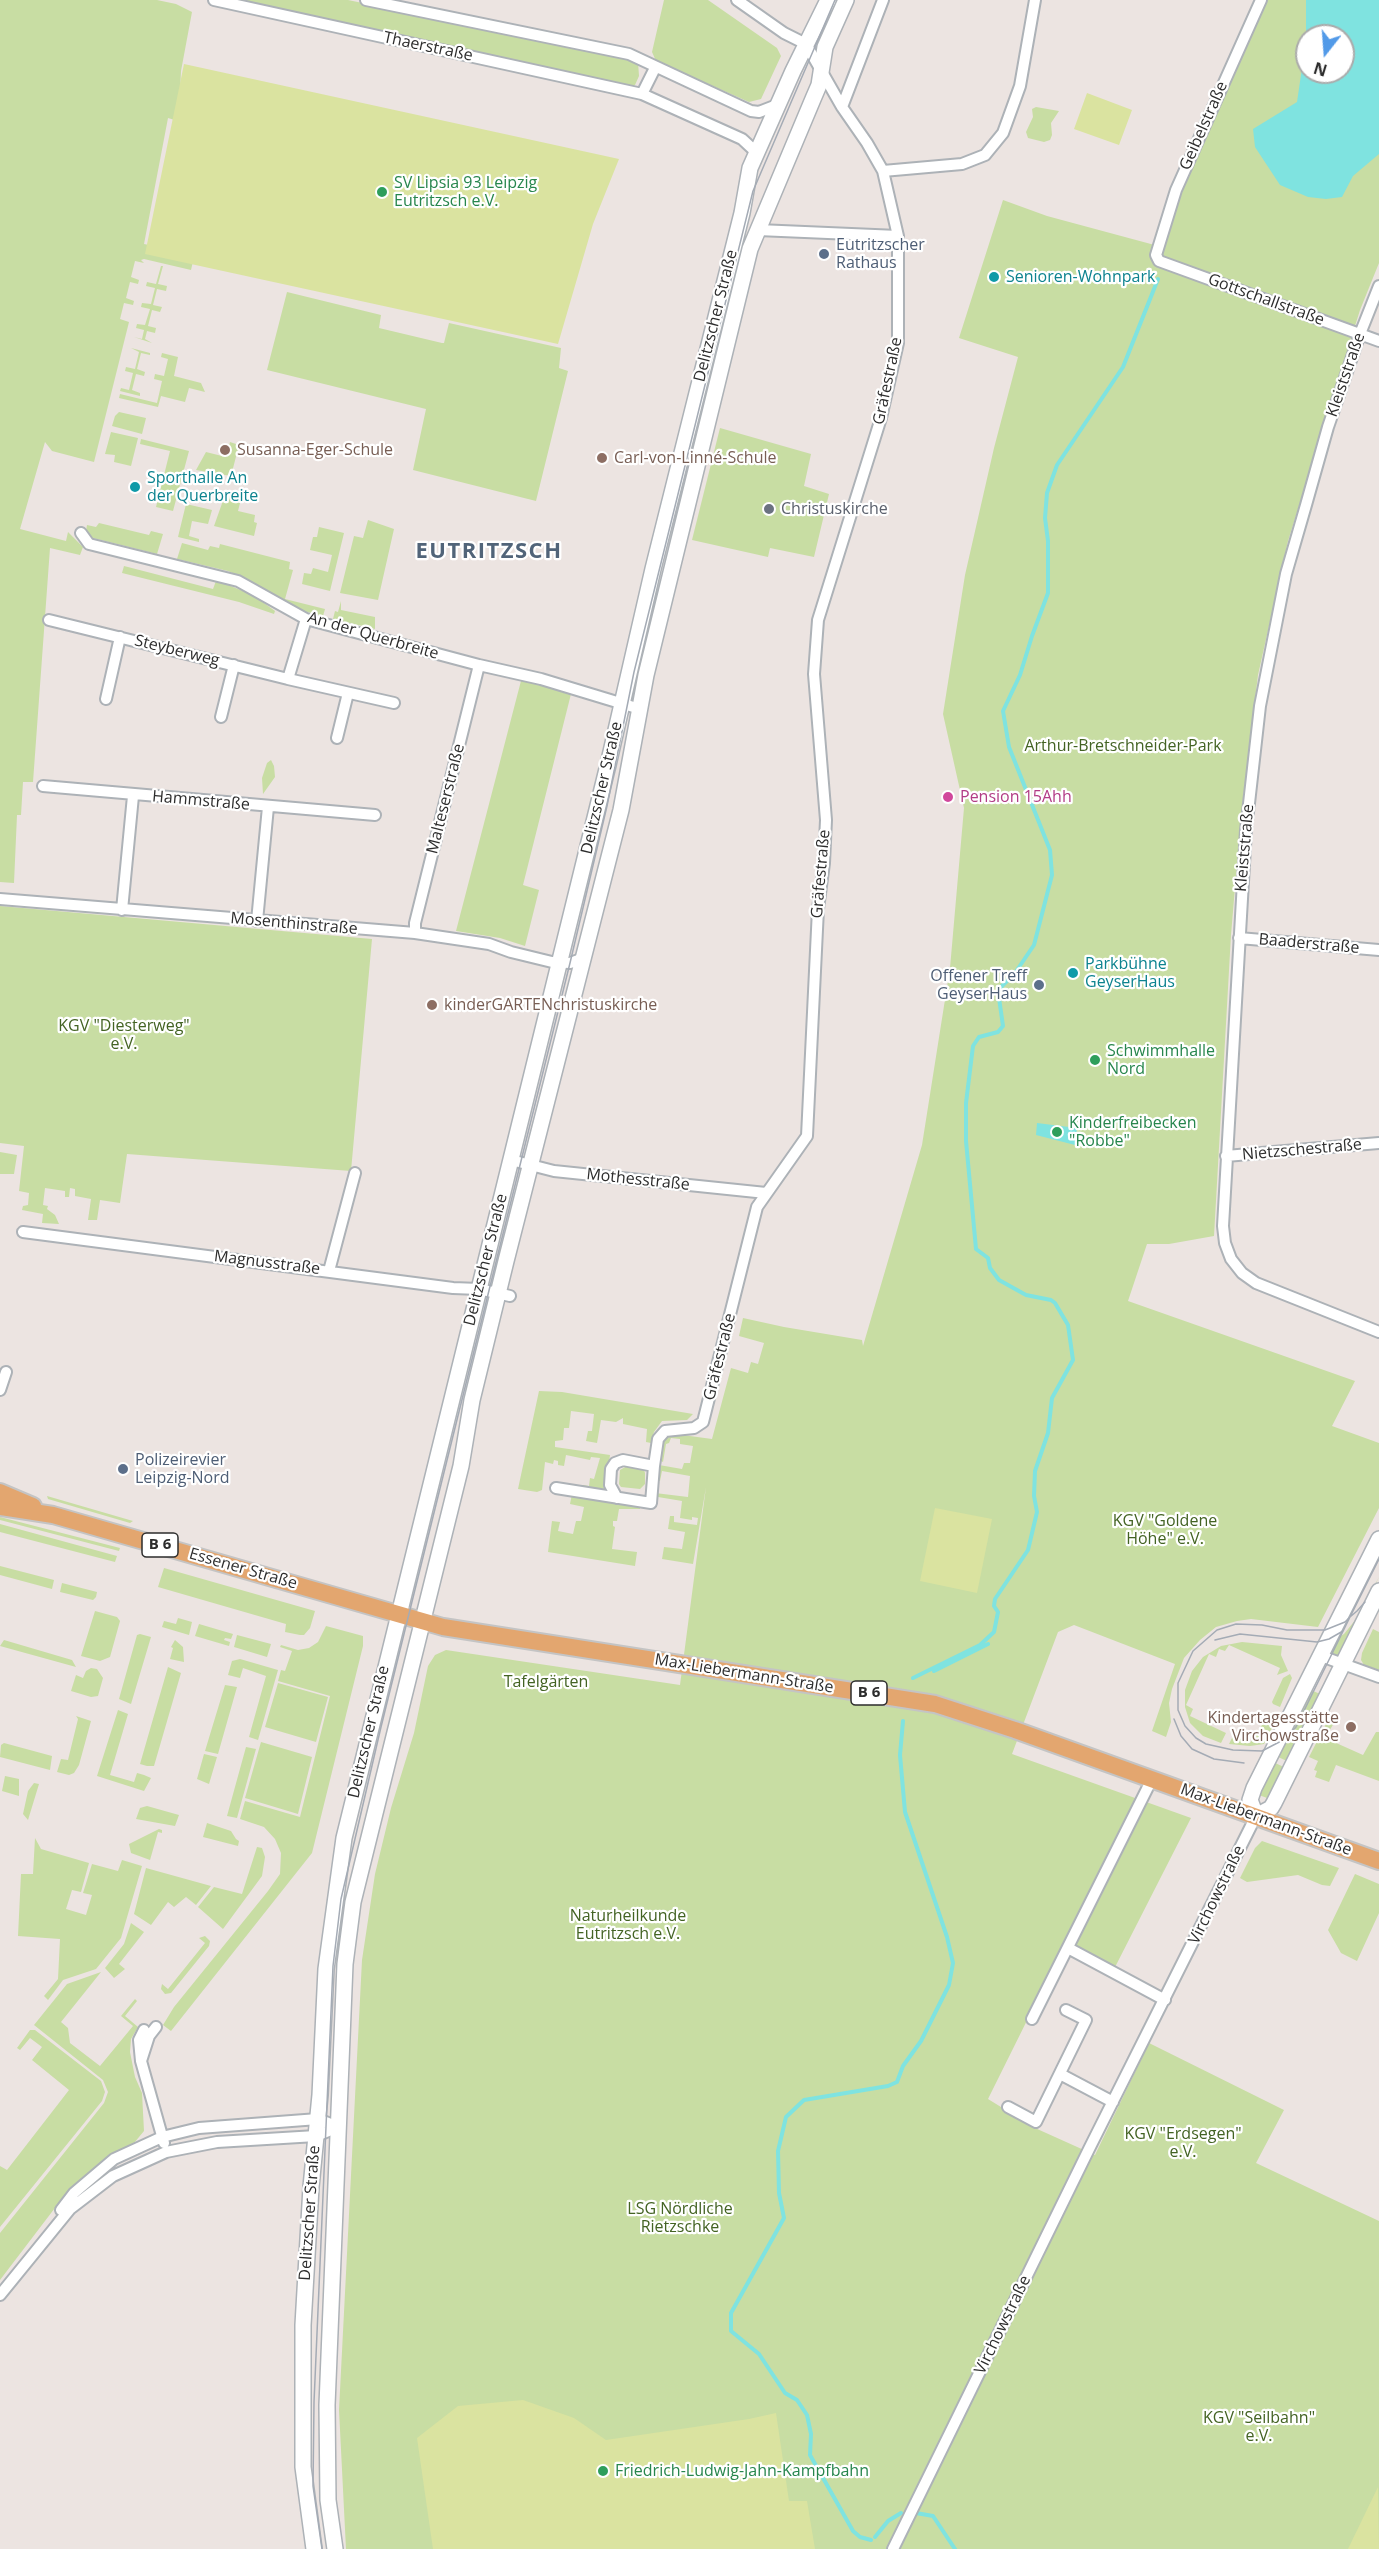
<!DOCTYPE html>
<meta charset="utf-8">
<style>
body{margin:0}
#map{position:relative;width:1379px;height:2549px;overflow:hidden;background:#ece4e1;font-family:"Open Sans",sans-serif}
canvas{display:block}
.north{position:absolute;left:1295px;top:24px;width:60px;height:60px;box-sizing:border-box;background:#fff;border:2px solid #ababab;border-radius:50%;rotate:197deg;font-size:16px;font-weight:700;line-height:24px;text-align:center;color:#2d2d2d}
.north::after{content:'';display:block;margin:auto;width:21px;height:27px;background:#529ae8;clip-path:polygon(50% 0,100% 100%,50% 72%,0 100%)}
</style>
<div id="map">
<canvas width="1379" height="2549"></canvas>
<div class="north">N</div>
</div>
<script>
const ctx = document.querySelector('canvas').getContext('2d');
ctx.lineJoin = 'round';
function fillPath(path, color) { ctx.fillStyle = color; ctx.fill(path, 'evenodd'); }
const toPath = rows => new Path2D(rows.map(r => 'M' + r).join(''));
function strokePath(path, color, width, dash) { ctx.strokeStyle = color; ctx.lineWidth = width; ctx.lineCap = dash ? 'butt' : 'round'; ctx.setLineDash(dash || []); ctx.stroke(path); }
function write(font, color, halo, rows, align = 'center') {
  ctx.font = font + ' "Open Sans",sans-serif'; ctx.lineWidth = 4.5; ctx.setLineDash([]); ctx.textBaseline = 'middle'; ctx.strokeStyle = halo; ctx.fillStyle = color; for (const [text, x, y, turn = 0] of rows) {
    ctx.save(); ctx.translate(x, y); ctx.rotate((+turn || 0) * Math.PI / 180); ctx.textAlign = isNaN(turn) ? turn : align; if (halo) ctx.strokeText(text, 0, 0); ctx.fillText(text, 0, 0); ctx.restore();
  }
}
fillPath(toPath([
 [0,0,157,0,176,4,192,12,181,71,180,94,194,257,191,270,144,259,141,260,144,263,135,261,131,277,139,280,138,284,130,282,126,298,134,301,133,305,124,303,120,319,129,322,94,462,52,451,45,442,20,529,66,541,68,532,83,547,80,555,50,548,33,782,23,782,21,815,17,815,14,883,0,882],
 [168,118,178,121,154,246,144,244],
 [225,0,348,0,633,59,638,62,639,76,635,85,631,87],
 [664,0,708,0,777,48,781,56,761,99,749,102,656,61,652,52],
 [1266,0,1379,0,1379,263,1360,310,1288,541,1258,675,1241,816,1231,935,1214,1236,1169,1244,1147,1244,1128,1301,1355,1381,1332,1426,1379,1443,1379,1508,1318,1627,1251,1619,1237,1621,1216,1627,1200,1640,1184,1658,1172,1689,1169,1703,1171,1722,1166,1737,1152,1731,1175,1664,1074,1625,1058,1632,1012,1754,1191,1818,1110,1977,1061,1952,988,2099,1035,2128,1095,2155,1149,2043,1284,2110,1256,2163,1379,2221,1379,2549,346,2549,339,2410,362,1960,375,1874,391,1808,414,1733,428,1666,435,1655,446,1650,680,1685,706,1487,693,1564,662,1559,664,1547,682,1549,685,1532,668,1529,670,1516,674,1516,674,1522,697,1525,698,1518,692,1517,692,1520,680,1518,682,1501,658,1497,652,1510,655,1493,688,1497,690,1476,662,1471,660,1481,656,1481,659,1465,682,1469,684,1463,690,1463,693,1446,680,1444,680,1439,671,1438,669,1443,666,1444,663,1462,659,1460,663,1440,675,1434,712,1439,731,1368,748,1373,751,1362,758,1364,764,1343,739,1336,743,1318,784,1327,862,1340,863,1346,922,1145,950,968,964,808,943,714,965,575,994,448,1018,357,959,338,1003,200,1047,216,1162,247,1174,207],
 [1307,36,1343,36,1343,72,1307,72],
 [1036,107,1059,111,1051,123,1052,135,1050,140,1044,142,1028,138,1026,132,1033,117,1032,109],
 [161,266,163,266,158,284,167,286,166,291,157,289,153,305,162,307,160,312,152,310,148,326,156,328,155,333,147,331,145,339,152,343,134,337,142,339,144,330,136,328,137,324,145,325,150,309,141,307,142,303,151,304,155,288,146,286,147,282,156,284],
 [287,292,381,315,379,328,442,343,444,343,449,323,561,348,559,368,568,371,536,501,413,470,426,409,267,370],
 [131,348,150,353,150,355,141,353,137,369,145,372,144,376,136,374,132,390,140,393,140,396,120,391,121,388,129,390,133,373,125,371,126,367,135,369,139,352],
 [162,353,178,357,174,376,201,383,205,392,189,388,185,402,161,396,158,407,119,398,120,394,157,403,162,381,154,379,155,374,164,376,168,359,161,357],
 [119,412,146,418,142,434,112,426,115,416],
 [720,428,811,454,804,486,829,494,814,557,770,548,768,557,692,540],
 [111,432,138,438,131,466,114,462,115,455,105,454],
 [141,439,189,451,173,511,156,507,170,451,140,444],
 [230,442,239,445,231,476,196,470,206,452,226,457],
 [225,495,241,499,238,511,255,515,254,522,257,523,254,536,214,526],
 [186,504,212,510,208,524,192,521,189,536,199,539,199,542,178,537],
 [368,520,394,529,378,600,340,593,354,536,363,538],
 [99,523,149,535,151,531,163,534,157,554,89,537,86,531,87,525,96,527],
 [319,527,344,533,330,591,302,584,304,573,311,574,313,568,328,572,332,555,310,550,313,537,317,537],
 [182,543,208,550,210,546,219,548,220,544,290,562,289,569,293,570,285,599,325,609,323,616,299,610,254,583,228,571,177,559],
 [124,566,213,589,216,581,223,583,253,595,275,611,274,614,239,602,122,573],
 [341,601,341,610,375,617,375,629,333,619,335,611,338,612],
 [522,677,572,690,523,885,539,890,525,946,500,938,456,931],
 [271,760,274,766,275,777,263,794,262,778,267,763],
 [0,906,372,939,351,1171,127,1154,120,1203,100,1200,97,1220,88,1220,91,1199,75,1196,75,1189,70,1188,69,1197,65,1197,65,1191,45,1188,43,1205,48,1206,47,1209,55,1215,59,1224,42,1223,43,1214,22,1210,23,1206,28,1205,29,1193,19,1191,24,1146,0,1143],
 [0,1152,17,1155,14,1174,0,1174],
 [539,1391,562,1392,693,1414,687,1420,662,1421,654,1432,651,1443,646,1442,647,1429,623,1424,623,1418,616,1422,601,1420,597,1443,586,1441,588,1431,592,1431,594,1414,571,1411,569,1428,564,1428,563,1440,555,1441,555,1447,610,1455,605,1492,582,1489,583,1485,589,1486,590,1478,594,1479,600,1458,591,1457,590,1460,566,1455,564,1466,558,1465,558,1461,554,1460,553,1464,545,1462,542,1490,537,1492,518,1489],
 [627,1466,644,1470,645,1473,645,1484,640,1489,621,1487,619,1484,620,1470],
 [572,1494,640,1504,640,1509,619,1509,617,1521,613,1521,613,1526,615,1527,612,1549,637,1552,635,1566,548,1552,552,1521,560,1522,558,1531,573,1534,576,1521,581,1521,584,1507,570,1504],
 [47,1496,133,1521,130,1523,48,1499],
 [0,1517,120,1548,119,1551,0,1520],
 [0,1524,117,1556,115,1562,0,1532],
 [0,1566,54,1580,52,1589,0,1575],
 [164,1568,315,1611,310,1628,304,1635,300,1635,285,1632,286,1624,158,1587],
 [1379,1577,1343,1652,1340,1655,1334,1655,1331,1651,1334,1640,1344,1634,1356,1619],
 [62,1583,97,1592,96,1597,93,1600,60,1592],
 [95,1611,117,1617,120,1621,110,1657,100,1661,81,1656],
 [178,1618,192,1622,189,1635,162,1627,164,1621,176,1624],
 [199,1624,233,1634,231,1639,225,1638,224,1640,230,1642,229,1646,195,1636],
 [326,1626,363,1636,363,1646,312,1853,171,2031,163,2025,174,2007,268,1891,280,1874,281,1853,275,1839,264,1827,240,1819,245,1801,300,1817,330,1696,278,1681,281,1670,285,1671,292,1651,280,1647,281,1645,298,1650,309,1648,318,1642],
 [1373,1629,1379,1632,1379,1670,1364,1665,1361,1660,1362,1653],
 [140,1634,151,1637,131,1704,119,1699,137,1635],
 [237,1635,271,1644,267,1657,234,1647],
 [4,1640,72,1660,76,1667,0,1646],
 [175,1640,183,1647,184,1662,170,1659,173,1648,171,1647],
 [1242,1642,1282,1646,1281,1655,1288,1671,1277,1675,1280,1668,1229,1645,1225,1651,1219,1649,1216,1657,1209,1654,1186,1705,1193,1709,1190,1716,1226,1733,1221,1743,1203,1736,1190,1723,1185,1707,1185,1690,1192,1671,1203,1657,1221,1646],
 [240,1659,278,1670,258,1740,249,1737,266,1676,243,1668,240,1678,228,1675,232,1661],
 [168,1667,181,1673,154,1766,147,1766,140,1764],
 [91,1668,97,1669,103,1678,98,1696,91,1697,71,1691,76,1675,83,1678,86,1671],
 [1290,1674,1292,1678,1280,1707,1273,1704,1272,1702,1283,1678],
 [278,1683,328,1697,316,1742,265,1727],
 [225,1685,237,1687,218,1754,205,1751],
 [1309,1689,1322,1695,1289,1762,1276,1756],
 [118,1710,128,1714,110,1775,134,1782,137,1773,144,1775,151,1778,144,1791,97,1776],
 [1269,1714,1277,1718,1264,1744,1250,1746,1229,1744,1233,1736,1250,1743],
 [76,1716,91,1721,79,1765,74,1773,69,1775,57,1772,61,1759,68,1760,78,1719],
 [1328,1720,1334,1723,1325,1738,1363,1755,1376,1732,1379,1732,1379,1781,1336,1765,1329,1782,1315,1777,1317,1771,1314,1770,1318,1761,1309,1757],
 [261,1742,312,1757,298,1814,245,1798],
 [4,1743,52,1756,50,1770,0,1757,1,1745],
 [246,1747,256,1749,237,1818,227,1816],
 [204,1754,217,1757,209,1784,197,1779],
 [1273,1762,1286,1768,1270,1799,1256,1794],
 [5,1776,19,1779,19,1796,2,1791],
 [34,1783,39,1784,28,1820,23,1814,28,1791],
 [147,1806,179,1815,175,1826,136,1819,140,1808],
 [207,1823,231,1831,236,1839,239,1841,238,1846,203,1837],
 [159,1829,162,1830,162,1833,158,1832,150,1860,131,1853,129,1844],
 [35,1838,41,1849,89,1863,81,1892,72,1890,66,1909,86,1915,92,1895,83,1893,92,1864,118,1871,122,1860,142,1866,121,1938,96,1969,63,1980,48,2000,44,1996,58,1979,60,1939,18,1936,21,1874,33,1874],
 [1262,1841,1339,1868,1330,1886,1322,1885,1298,1875,1247,1882,1240,1878,1255,1848],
 [257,1847,262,1848,265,1857,262,1876,223,1929,198,1907,214,1887,242,1894],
 [146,1868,211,1886,196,1905,186,1897,174,1907,168,1902,151,1925,134,1914],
 [1355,1874,1379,1884,1379,1913,1357,1961,1341,1953,1328,1930],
 [131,1923,144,1932,119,1964,125,1969,114,1978,105,1968,124,1944],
 [205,1936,210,1941,209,1946,171,1993,165,1994,161,1989,162,1984,168,1989,205,1943,199,1938],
 [101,1972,61,2022,68,2028,70,2043,100,2066,133,2026,121,2016,135,1999,137,2001,125,2016,138,2027,131,2039,130,2052,135,2077,142,2093,144,2131,129,2149,106,2159,61,2200,0,2280,0,2233,104,2103,108,2092,103,2080,34,2025,67,1984],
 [30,2030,35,2030,101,2081,105,2092,102,2101,0,2227,0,2166,7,2170,69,2090,32,2060,42,2047,30,2038,20,2050,17,2048]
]), '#c8dda3');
fillPath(toPath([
 [184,64,619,159,593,224,558,344,145,254],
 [1087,93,1132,110,1119,145,1074,129],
 [935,1508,992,1519,977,1593,920,1581],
 [523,2400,574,2418,606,2440,749,2419,776,2413,789,2501,807,2501,815,2549,433,2549,417,2438,458,2406],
 [1378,2487,1379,2549,1348,2549]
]), '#dae3a0');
fillPath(toPath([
 [1306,0,1379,0,1379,154,1353,176,1342,197,1326,199,1308,197,1280,185,1255,147,1253,129,1297,102,1306,41],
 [1307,36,1343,36,1343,72,1307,72],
 [1037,1123,1077,1128,1075,1145,1036,1135]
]), '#7fe3e0');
strokePath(toPath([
 [934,1671,988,1644],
 [913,1678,980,1645,994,1632,998,1612,994,1606,995,1599,1028,1550,1037,1512,1034,1496,1035,1471,1048,1433,1052,1398,1073,1360,1068,1325,1055,1303,1051,1300,1026,1295,999,1280,990,1268,988,1258,976,1249,966,1141,966,1103,973,1046,979,1037,998,1032,1003,1026,999,998,1001,987,1015,973,1034,945,1052,875,1050,850,1009,747,1003,711,1020,675,1032,636,1048,593,1048,541,1045,518,1047,493,1057,465,1123,367,1158,279],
 [916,2513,933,2516,955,2549],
 [875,2537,888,2521,901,2513],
 [871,2540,860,2537,853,2531,810,2455,811,2434,807,2415,797,2400,785,2393,759,2354,731,2331,731,2313,784,2218,779,2193,778,2151,786,2117,804,2100,888,2086,897,2082,903,2066,921,2041,949,1985,953,1963,947,1937,905,1812,900,1755,903,1721]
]), '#7fe3e0', 4);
const minor = toPath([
 [214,0,642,94,742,139,756,152],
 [366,0,629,54,751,111,759,112,777,105],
 [1261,0,1176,190,1156,255,1159,261,1379,341],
 [642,94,655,68],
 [842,107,883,0],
 [883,171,962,164,985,155,1003,133,1020,86,1035,0],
 [758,230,898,236],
 [1379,286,1360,334,1328,427,1306,505,1286,574,1260,706,1246,830,1223,1226,1225,1243,1231,1259,1242,1273,1256,1283,1379,1332],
 [81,533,89,544,238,581,306,619,479,665,541,679,640,709],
 [49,620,288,679,306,619],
 [288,679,394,703],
 [106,699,120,637],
 [221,717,234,665],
 [337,738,348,693],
 [43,786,375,815],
 [0,899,415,933,489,944,511,952,552,962,570,963,584,958],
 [122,910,133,796],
 [257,921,268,807],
 [415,933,415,923,479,665],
 [1239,938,1379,950],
 [1226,1156,1379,1143],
 [511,1160,554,1171,766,1193],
 [23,1232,453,1288,479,1289,510,1296],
 [329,1271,355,1173],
 [0,1390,6,1372],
 [556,1488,651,1503,654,1466],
 [617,1498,610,1485,611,1469,615,1463,623,1460,654,1466,658,1439,665,1431,694,1428,703,1422,757,1207,807,1136,818,909,824,863,826,820,814,674,818,620,881,418,898,343,898,236,883,171,867,143,842,107,806,44,784,33,737,0],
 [1321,1656,1379,1677],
 [1068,1948,1165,2000],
 [1032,2019,1152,1779],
 [144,2030,139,2040,141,2061,149,2036,156,2027],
 [141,2061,164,2143],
 [1060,2074,1113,2102],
 [1008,2107,1036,2122,1086,2020,1066,2010],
 [61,2210,74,2193,114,2159,162,2137,199,2128,318,2119,338,2127],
 [0,2295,70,2209,113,2176,166,2152,217,2142,316,2136,338,2127],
 [893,2549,1089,2149,1256,1816]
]);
const secondary = toPath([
 [1379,1539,1254,1788,1250,1800,1256,1816,1271,1808,1274,1803,1379,1591],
 [314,2549,303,2467,303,2325,311,2187,320,2095,326,1969,344,1838,608,765,653,569,742,213,750,168,793,71,828,0],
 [335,2549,328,2500,327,2405,345,1964,353,1902,461,1466,472,1400,506,1261,621,810,646,675,750,249,813,99,819,85,825,47,846,0]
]);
const primary = toPath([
 [0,1492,33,1506],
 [0,1507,53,1515,443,1627,935,1704,1015,1730,1379,1861]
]);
strokePath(minor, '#adb2b7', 14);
strokePath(secondary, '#adb2b7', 18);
strokePath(primary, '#c4c4c4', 20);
strokePath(minor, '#fff', 10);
strokePath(secondary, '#fff', 15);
strokePath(primary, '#e3a66f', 16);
strokePath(toPath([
 [1365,1602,1357,1611,1350,1617,1345,1622,1325,1630,1287,1630,1262,1625,1236,1624,1217,1630,1193,1651,1178,1683,1178,1710,1185,1726,1196,1738,1206,1744,1233,1750,1262,1751,1285,1739,1296,1727,1350,1617,1379,1559],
 [1215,1640,1240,1634,1317,1642,1329,1639,1343,1631],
 [1174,1719,1181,1736,1192,1749,1214,1759,1244,1763],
 [322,2549,313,2486,314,2402,333,1966,341,1899,381,1727,570,963,607,806,634,672,753,191,835,0]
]), '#a4abb5', 1.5);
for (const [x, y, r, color] of [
 [382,192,6,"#2e9e5b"],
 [824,254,6,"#5c6f8a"],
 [994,277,6,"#0f9aa8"],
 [225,450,6,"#8d6e63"],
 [602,458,6,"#8d6e63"],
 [135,487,6,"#0f9aa8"],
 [769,509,6,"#6b7280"],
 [948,797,6,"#d1479c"],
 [1073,973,6,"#0f9aa8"],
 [1039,985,6,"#5c6f8a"],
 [432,1005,6,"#8d6e63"],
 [1095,1060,6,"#2e9e5b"],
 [1057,1132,6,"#2e9e5b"],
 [123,1469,6,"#5c6f8a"],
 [1351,1727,6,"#8d6e63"],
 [603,2471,6,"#2e9e5b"]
]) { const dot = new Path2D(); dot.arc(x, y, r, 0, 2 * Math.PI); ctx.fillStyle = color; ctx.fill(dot); strokePath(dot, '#fff', 2); }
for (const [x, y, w] of [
 [160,1545,36],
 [869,1693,36]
]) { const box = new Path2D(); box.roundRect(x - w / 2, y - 12, w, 24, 4.5); ctx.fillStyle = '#fff'; ctx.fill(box); strokePath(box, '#2d2d2d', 1.5); }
write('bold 15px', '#2d2d2d', null, [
 ["B 6",160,1545],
 ["B 6",869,1693]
]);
write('16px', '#2d2d2d', '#fff', [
 ["Thaerstraße",428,47,12],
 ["Geibelstraße",1204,126,-66],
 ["Gottschallstraße",1266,300,20],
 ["Delitzscher Straße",716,316,-76],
 ["Kleiststraße",1346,375,-71],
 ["Gräfestraße",888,381,-78],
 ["An der Querbreite",373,636,16],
 ["Steyberweg",177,651,14],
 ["Delitzscher Straße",602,788,-77],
 ["Malteserstraße",446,799,-76],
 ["Hammstraße",201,801,5],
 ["Kleiststraße",1245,848,-85],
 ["Gräfestraße",821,874,-85],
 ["Mosenthinstraße",294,924,5],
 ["Baaderstraße",1309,944,5],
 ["Nietzschestraße",1302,1150,-5],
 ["Mothesstraße",638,1180,6],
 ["Delitzscher Straße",486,1260,-76],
 ["Magnusstraße",267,1263,7],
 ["Gräfestraße",720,1357,-76],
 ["Essener Straße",243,1569,16],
 ["Max-Liebermann-Straße",744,1674,9],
 ["Delitzscher Straße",369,1732,-77],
 ["Max-Liebermann-Straße",1266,1820,20],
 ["Virchowstraße",1217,1895,-64],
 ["Delitzscher Straße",310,2213,-86],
 ["Virchowstraße",1003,2325,-64]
]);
write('16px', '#27864d', '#fff', [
 ["SV Lipsia 93 Leipzig",394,183],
 ["Eutritzsch e.V.",394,201],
 ["Schwimmhalle",1107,1051],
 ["Nord",1107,1069],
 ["Kinderfreibecken",1069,1123],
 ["\"Robbe\"",1069,1141],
 ["Friedrich-Ludwig-Jahn-Kampfbahn",615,2471]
], 'left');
write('16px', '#4e5e75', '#fff', [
 ["Eutritzscher",836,245],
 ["Rathaus",836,263],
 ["Offener Treff",1027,976,"right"],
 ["GeyserHaus",1027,994,"right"],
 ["Polizeirevier",135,1460],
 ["Leipzig-Nord",135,1478]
], 'left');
write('16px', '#0d838f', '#fff', [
 ["Senioren-Wohnpark",1006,277],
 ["Sporthalle An",147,478],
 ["der Querbreite",147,496],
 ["Parkbühne",1085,964],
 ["GeyserHaus",1085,982]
], 'left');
write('16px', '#785e54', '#fff', [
 ["Susanna-Eger-Schule",237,450],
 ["Carl-von-Linné-Schule",614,458],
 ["kinderGARTENchristuskirche",444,1005],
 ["Kindertagesstätte",1339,1718,"right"],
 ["Virchowstraße",1339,1736,"right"]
], 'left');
write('16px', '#5b616d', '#fff', [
 ["Christuskirche",781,509]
], 'left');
write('16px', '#436323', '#fff', [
 ["Arthur-Bretschneider-Park",1123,746],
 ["KGV \"Diesterweg\"",124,1026],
 ["e.V.",124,1044],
 ["KGV \"Goldene",1165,1521],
 ["Höhe\" e.V.",1165,1539],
 ["Tafelgärten",546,1682],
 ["Naturheilkunde",628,1916],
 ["Eutritzsch e.V.",628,1934],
 ["KGV \"Erdsegen\"",1183,2134],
 ["e.V.",1183,2152],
 ["LSG Nördliche",680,2209],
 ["Rietzschke",680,2227],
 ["KGV \"Seilbahn\"",1259,2418],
 ["e.V.",1259,2436]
]);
write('16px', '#b23c85', '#fff', [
 ["Pension 15Ahh",960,797]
], 'left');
ctx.letterSpacing = '1.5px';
write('bold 22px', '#516479', '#fff', [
 ["EUTRITZSCH",489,552]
]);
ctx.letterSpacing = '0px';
</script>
